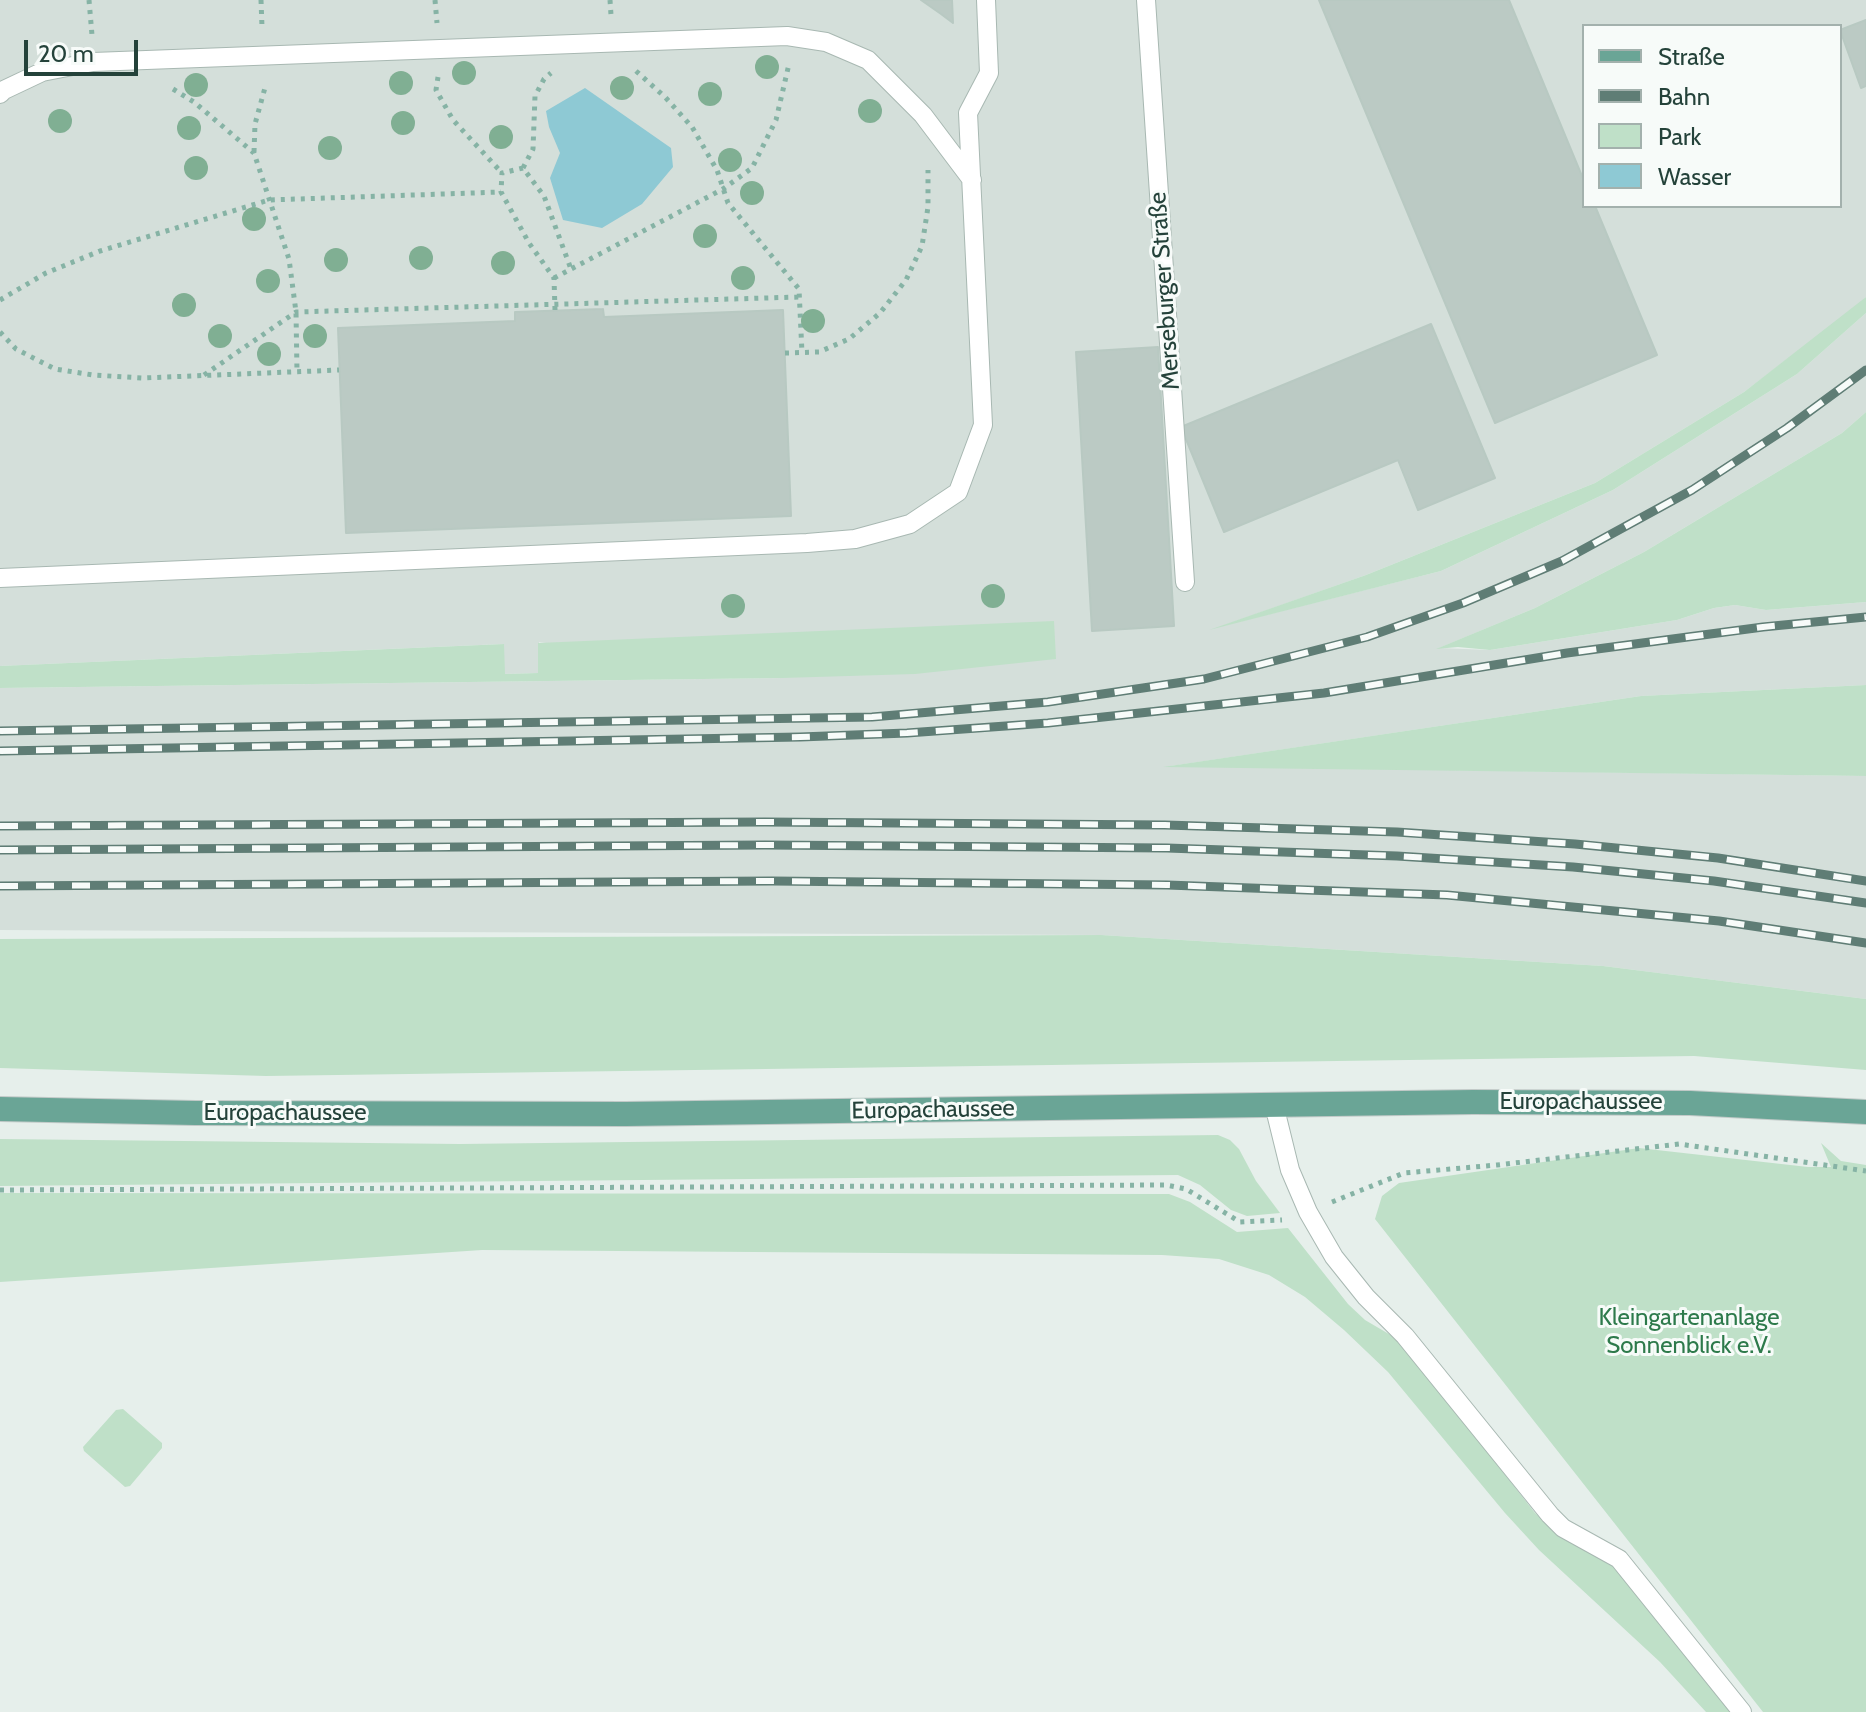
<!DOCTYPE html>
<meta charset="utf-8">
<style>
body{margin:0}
#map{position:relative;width:1866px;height:1712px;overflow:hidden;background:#e6efeb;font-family:Cabin,sans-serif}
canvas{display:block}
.legend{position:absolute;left:1582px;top:24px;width:260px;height:184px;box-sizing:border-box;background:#f7fbf9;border:2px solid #a3b1ad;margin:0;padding:10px 14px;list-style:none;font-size:24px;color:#24423a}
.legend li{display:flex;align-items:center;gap:16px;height:40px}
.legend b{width:40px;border:2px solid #a3b1ad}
.scale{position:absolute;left:24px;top:40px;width:114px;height:36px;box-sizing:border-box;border:4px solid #24423a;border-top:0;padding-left:10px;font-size:24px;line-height:28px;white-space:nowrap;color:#24423a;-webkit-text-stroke:6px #f7fbf9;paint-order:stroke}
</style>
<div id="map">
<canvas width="1866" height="1712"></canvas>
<ul class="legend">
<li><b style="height:10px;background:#6aa596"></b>Straße</li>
<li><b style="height:10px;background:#5f7d75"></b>Bahn</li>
<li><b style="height:22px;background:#bfe0c8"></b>Park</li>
<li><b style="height:22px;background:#8ec9d4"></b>Wasser</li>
</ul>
<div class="scale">20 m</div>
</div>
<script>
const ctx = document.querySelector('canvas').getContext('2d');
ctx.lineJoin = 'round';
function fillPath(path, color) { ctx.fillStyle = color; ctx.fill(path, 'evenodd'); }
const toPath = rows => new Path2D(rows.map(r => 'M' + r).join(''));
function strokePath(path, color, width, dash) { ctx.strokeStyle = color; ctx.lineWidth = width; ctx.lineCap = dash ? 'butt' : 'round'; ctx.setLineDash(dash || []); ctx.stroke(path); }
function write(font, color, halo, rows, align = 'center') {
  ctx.font = font + ' Cabin,sans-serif'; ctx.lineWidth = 6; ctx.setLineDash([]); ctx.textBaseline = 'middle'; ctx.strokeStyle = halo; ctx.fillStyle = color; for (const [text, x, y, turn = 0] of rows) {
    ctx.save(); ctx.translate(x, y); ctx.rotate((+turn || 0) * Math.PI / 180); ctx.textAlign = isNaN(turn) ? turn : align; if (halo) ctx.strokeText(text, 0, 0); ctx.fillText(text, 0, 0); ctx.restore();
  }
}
fillPath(toPath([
 [0,0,1866,0,1866,297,1856,307,1744,392,1595,483,1366,575,1222,626,1441,571,1613,490,1797,374,1866,313,1866,412,1842,433,1644,552,1535,608,1439,648,1490,650,1677,620,1714,608,1735,605,1766,610,1866,602,1866,685,1641,696,1171,766,1866,776,1866,999,1603,966,1101,935,0,930,0,688,782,678,539,642,539,673,504,674,503,644,0,666],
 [1584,26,1840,26,1840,206,1584,206]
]), '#d4dfda');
fillPath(toPath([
 [1866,297,1866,313,1797,374,1613,490,1441,571,1209,630,1366,575,1595,483,1744,392],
 [1866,412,1866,602,1766,610,1735,605,1714,608,1677,620,1490,650,1458,647,1436,649,1535,608,1644,552,1842,433],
 [1054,621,1056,659,915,674,782,678,0,688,0,666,504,644,505,674,538,673,538,643],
 [1866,685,1866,776,1163,767,1641,696],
 [1101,935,1603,966,1866,999,1866,1070,1694,1056,266,1076,0,1068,0,939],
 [1218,1135,1230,1140,1239,1149,1256,1181,1280,1213,1247,1216,1231,1210,1200,1185,1178,1175,0,1186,0,1139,460,1144],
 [1821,1143,1841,1161,1866,1165,1866,1712,1763,1712,1375,1219,1382,1196,1399,1183,1639,1148,1808,1167,1831,1167],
 [0,1193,1169,1194,1190,1202,1237,1232,1288,1228,1348,1304,1365,1320,1394,1337,1413,1357,1535,1513,1550,1526,1611,1563,1731,1712,1706,1712,1660,1662,1539,1550,1505,1513,1388,1372,1344,1330,1305,1297,1269,1275,1219,1259,1162,1255,482,1250,0,1282],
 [123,1409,162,1443,162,1448,130,1486,125,1487,84,1451,83,1447,116,1410]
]), '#bfe0c8');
fillPath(toPath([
 [585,88,671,148,673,167,642,204,602,228,563,220,550,178,560,153,549,127,546,111]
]), '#8ec9d4');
const building = toPath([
 [921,0,952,0,953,23,941,14,921,0],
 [1319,0,1509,0,1584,181,1584,206,1595,206,1657,355,1495,423,1319,0],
 [1866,20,1866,86,1861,88,1840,30,1866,20],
 [603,309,604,317,783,310,791,516,346,533,338,328,515,321,515,312,603,309],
 [1431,324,1495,478,1418,510,1398,460,1224,532,1181,427,1431,324],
 [1158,347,1174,626,1092,631,1076,352,1158,347]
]);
fillPath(building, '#bbcac4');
strokePath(building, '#b8c9c2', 2);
const service = toPath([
 [1146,0,1185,582],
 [0,94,4,90,42,72,93,62,787,36,826,42,868,60,923,115,972,180],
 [0,578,807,543,855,539,910,524,958,492,983,425,968,113,989,73,986,0],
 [1274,1105,1290,1170,1308,1212,1334,1257,1366,1297,1405,1336,1550,1515,1563,1528,1619,1559,1742,1712]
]);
const primary = toPath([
 [0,1109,195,1113,626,1114,1473,1102,1690,1103,1866,1112]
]);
strokePath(service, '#a8b8b2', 20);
strokePath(primary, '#c2cac8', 26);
strokePath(toPath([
 [89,0,92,35],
 [261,0,262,27],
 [435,0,437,23],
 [610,0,611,15],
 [636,71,665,97,692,127,717,170,728,203,799,289,802,353],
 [438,77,436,90,453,120,502,173],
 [173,89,194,102,254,153,289,259,296,312,297,372],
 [254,152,255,124,266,84],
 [523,168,533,149,535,96,544,79,551,73],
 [554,278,723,189,752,168,776,120,789,64],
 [0,300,46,273,100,251,269,200,501,192],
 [555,310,554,278,529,243,501,192,502,173,523,168,544,196,571,269],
 [0,332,16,349,55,369,93,375,142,378,339,370],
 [785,353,819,352,849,339,880,313,906,280,922,246,928,207,928,170],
 [204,375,296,312,799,297],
 [0,1190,1166,1185,1186,1189,1240,1222,1282,1220],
 [1332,1202,1404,1173,1497,1165,1679,1144,1866,1171]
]), '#86b3a5', 5, [4, 6]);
strokePath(service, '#fff', 18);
strokePath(primary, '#6aa596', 24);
const rail = toPath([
 [0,731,872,717,1048,702,1204,679,1367,637,1463,603,1562,561,1692,490,1787,428,1866,370],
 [0,751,800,737,907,733,1048,723,1324,693,1567,653,1763,627,1866,617],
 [0,826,765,822,1165,825,1397,832,1575,844,1718,858,1866,881],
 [0,850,765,845,1167,848,1397,856,1573,867,1714,881,1866,903],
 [0,886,772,881,1167,885,1447,895,1719,921,1866,943]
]);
strokePath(rail, '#5f7d75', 9);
strokePath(rail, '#f7fbf9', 6, [18]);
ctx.fillStyle = '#80af93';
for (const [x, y] of [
 [767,67],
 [464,73],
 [401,83],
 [196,85],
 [622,88],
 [710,94],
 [870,111],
 [60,121],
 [403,123],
 [189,128],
 [501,137],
 [330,148],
 [730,160],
 [196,168],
 [752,193],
 [254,219],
 [705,236],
 [421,258],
 [336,260],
 [503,263],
 [743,278],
 [268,281],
 [184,305],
 [813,321],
 [220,336],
 [315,336],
 [269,354],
 [993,596],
 [733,606]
]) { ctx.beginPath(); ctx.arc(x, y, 12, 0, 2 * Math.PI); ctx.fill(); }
write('24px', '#24423a', '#f7fbf9', [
 ["Merseburger Straße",1165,291,-94],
 ["Europachaussee",1581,1102],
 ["Europachaussee",933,1110,-1],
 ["Europachaussee",285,1113]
]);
write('24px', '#2d7a4b', '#f7fbf9', [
 ["Kleingartenanlage",1689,1318],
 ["Sonnenblick e.V.",1689,1346]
]);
</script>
